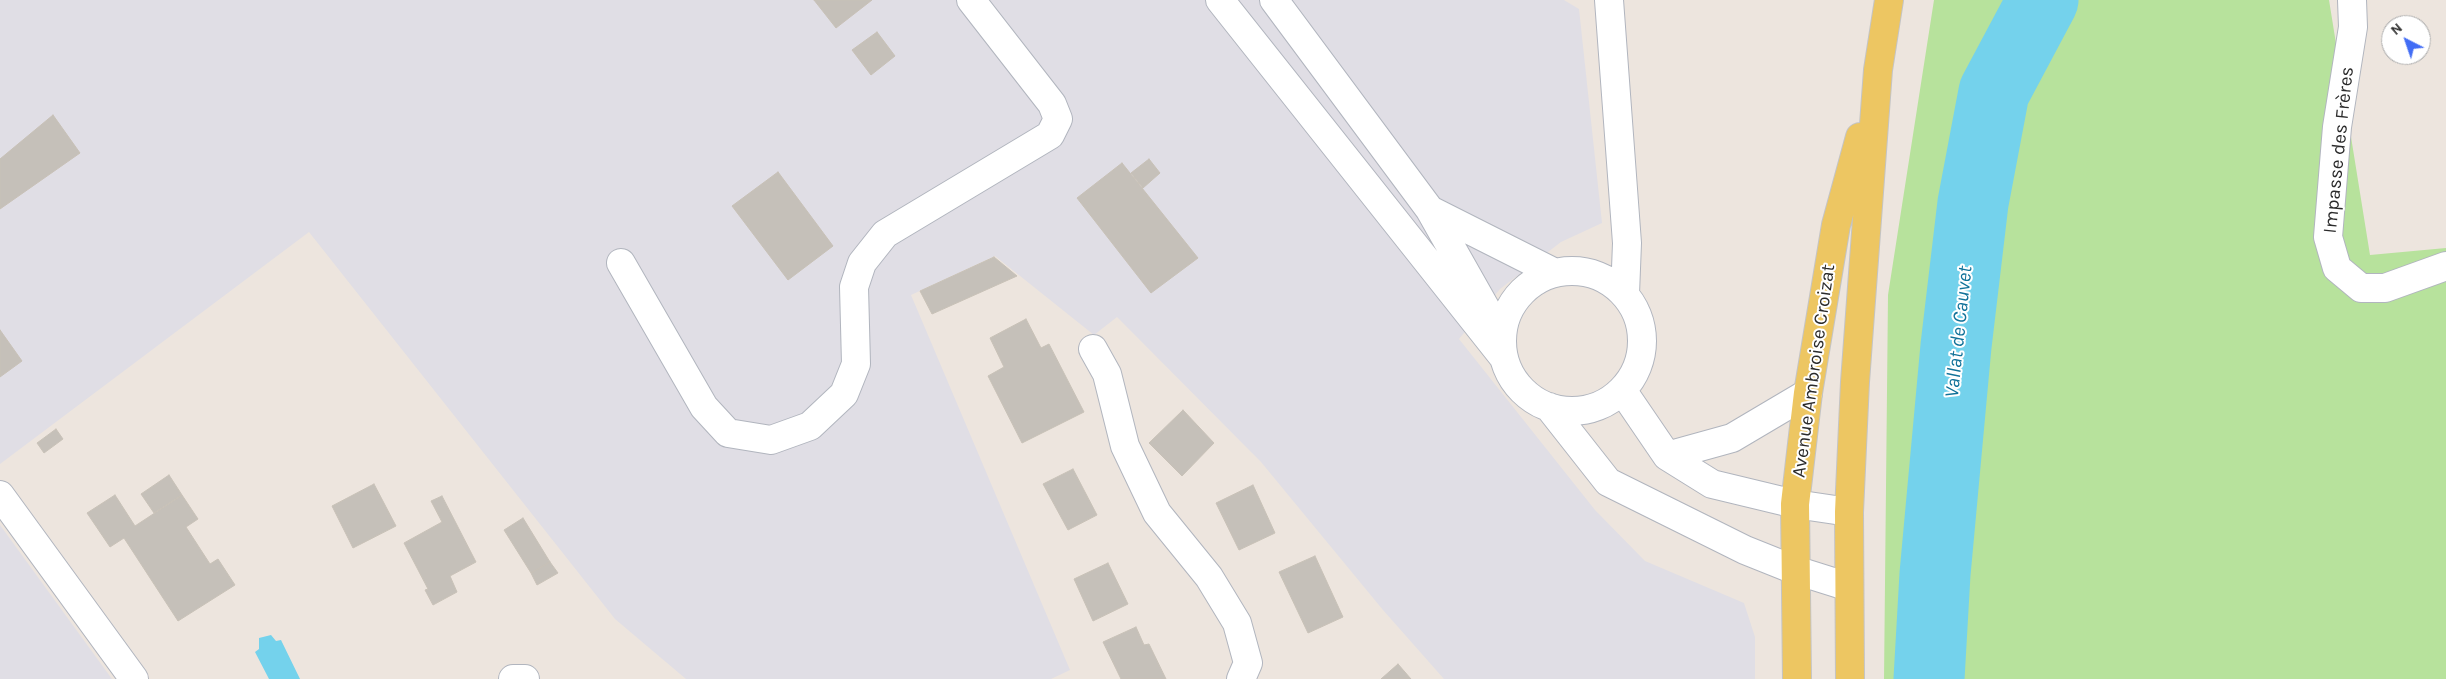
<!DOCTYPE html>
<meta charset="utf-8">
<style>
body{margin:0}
#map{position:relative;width:2446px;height:679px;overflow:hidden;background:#ede5de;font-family:Karla,sans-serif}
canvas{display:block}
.north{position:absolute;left:2381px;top:15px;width:50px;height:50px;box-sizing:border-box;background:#fff;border:1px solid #aaa;border-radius:50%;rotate:319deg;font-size:14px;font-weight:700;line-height:20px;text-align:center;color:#2b2b2b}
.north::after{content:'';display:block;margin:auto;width:18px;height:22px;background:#426df5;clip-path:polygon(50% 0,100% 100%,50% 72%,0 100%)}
</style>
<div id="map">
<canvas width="2446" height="679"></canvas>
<div class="north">N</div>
</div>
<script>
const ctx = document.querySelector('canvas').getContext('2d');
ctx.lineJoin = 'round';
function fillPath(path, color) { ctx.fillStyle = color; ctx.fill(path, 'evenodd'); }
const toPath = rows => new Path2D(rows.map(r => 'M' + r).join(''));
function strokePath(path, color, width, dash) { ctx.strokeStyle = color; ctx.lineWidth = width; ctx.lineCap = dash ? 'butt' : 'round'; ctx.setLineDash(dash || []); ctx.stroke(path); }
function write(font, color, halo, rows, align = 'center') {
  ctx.font = font + ' Karla,sans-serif'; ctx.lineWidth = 4; ctx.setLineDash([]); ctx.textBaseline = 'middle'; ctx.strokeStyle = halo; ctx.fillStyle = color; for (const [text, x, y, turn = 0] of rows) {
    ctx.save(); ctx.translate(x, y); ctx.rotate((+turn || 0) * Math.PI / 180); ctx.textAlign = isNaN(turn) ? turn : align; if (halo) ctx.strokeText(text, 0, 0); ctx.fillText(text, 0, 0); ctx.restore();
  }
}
fillPath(toPath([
 [0,0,1564,0,1579,9,1602,223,1561,242,1500,289,1459,339,1595,510,1645,561,1744,603,1755,637,1755,679,1444,679,1383,610,1261,462,1117,317,1094,335,995,256,911,295,1070,670,1051,679,686,679,615,619,309,232,0,464],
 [0,525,112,679,0,679]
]), '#e0dee5');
fillPath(toPath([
 [1934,0,2329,0,2370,255,2446,248,2446,679,1884,679,1888,295]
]), '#b7e29c');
fillPath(toPath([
 [271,635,276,641,281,640,300,679,269,679,255,652,259,649,259,638]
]), '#74d2ec');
strokePath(toPath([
 [1929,679,1935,574,1956,346,1973,203,1994,92,2043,0]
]), '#74d2ec', 71);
const building = toPath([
 [814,0,872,0,836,28,814,0],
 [877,32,895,56,871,75,852,50,877,32],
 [53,115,80,153,0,209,0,159,53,115],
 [1149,159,1160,173,1143,188,1131,173,1149,159],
 [1122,163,1198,258,1151,293,1077,198,1122,163],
 [778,172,833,246,788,280,732,206,778,172],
 [994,257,1017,276,932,314,920,291,994,257],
 [1026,319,1041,348,1049,344,1084,412,1022,443,988,376,1004,367,990,338,1026,319],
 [0,330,22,361,0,377,0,330],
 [1183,410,1214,443,1182,476,1149,443,1183,410],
 [56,429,63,439,44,453,37,443,56,429],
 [1073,469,1097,515,1068,530,1043,484,1073,469],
 [169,475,182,495,154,513,141,494,169,475],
 [374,484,396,526,353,548,332,506,374,484],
 [1253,485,1275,533,1239,550,1216,503,1253,485],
 [115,495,135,526,182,495,198,519,186,527,210,564,218,559,235,585,178,621,124,538,110,547,87,513,115,495],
 [442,496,476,562,450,576,457,592,433,605,425,590,428,589,404,543,442,522,431,501,442,496],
 [523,518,550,562,531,573,504,530,523,518],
 [1315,556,1343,617,1308,633,1279,572,1315,556],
 [550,562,558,573,537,585,531,573,550,562],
 [1108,563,1128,604,1093,621,1074,579,1108,563],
 [1136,627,1144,645,1149,644,1166,679,1121,679,1103,642,1136,627],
 [1398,664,1411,679,1381,679,1398,664]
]);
fillPath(building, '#c5c0b9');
strokePath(building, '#c8c1b7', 1);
const minor = toPath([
 [1220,0,1504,358],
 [1274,0,1430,210,1495,325],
 [1609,0,1627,243,1625,294],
 [2352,0,2353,27,2337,127,2328,237,2337,268,2361,288,2385,288,2446,266],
 [1430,210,1555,273],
 [621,263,704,407,728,433,771,440,810,426,844,394,856,364,854,287,862,263,885,234,1050,135,1058,119,1052,104,971,0],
 '1502 341a70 70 0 1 1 140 0a70 70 0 1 1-140 0Z',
 [1093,349,1107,374,1125,446,1157,513,1209,577,1237,623,1248,663,1241,679],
 [1622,390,1667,456,1712,484,1795,504,1849,512],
 [1549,407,1608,482,1745,550,1795,570,1849,587],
 [1667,456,1732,438,1808,393],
 [0,495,134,679],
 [513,679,525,679]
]);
const major = toPath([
 [1797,679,1795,504,1808,393,1836,225,1860,137],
 [1850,679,1849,512,1855,382,1878,70,1889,0]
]);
strokePath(minor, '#b1b5be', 30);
strokePath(major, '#c4c4c4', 30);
strokePath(minor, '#fff', 28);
strokePath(major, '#edc662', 28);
write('19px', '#2b2b2b', '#fff', [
 ["Impasse des Frères",2339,150,-84],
 ["Avenue Ambroise Croizat",1814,371,-82]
]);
write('italic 20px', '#117299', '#fff', [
 ["Vallat de Cauvet",1959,332,-84]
]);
</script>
